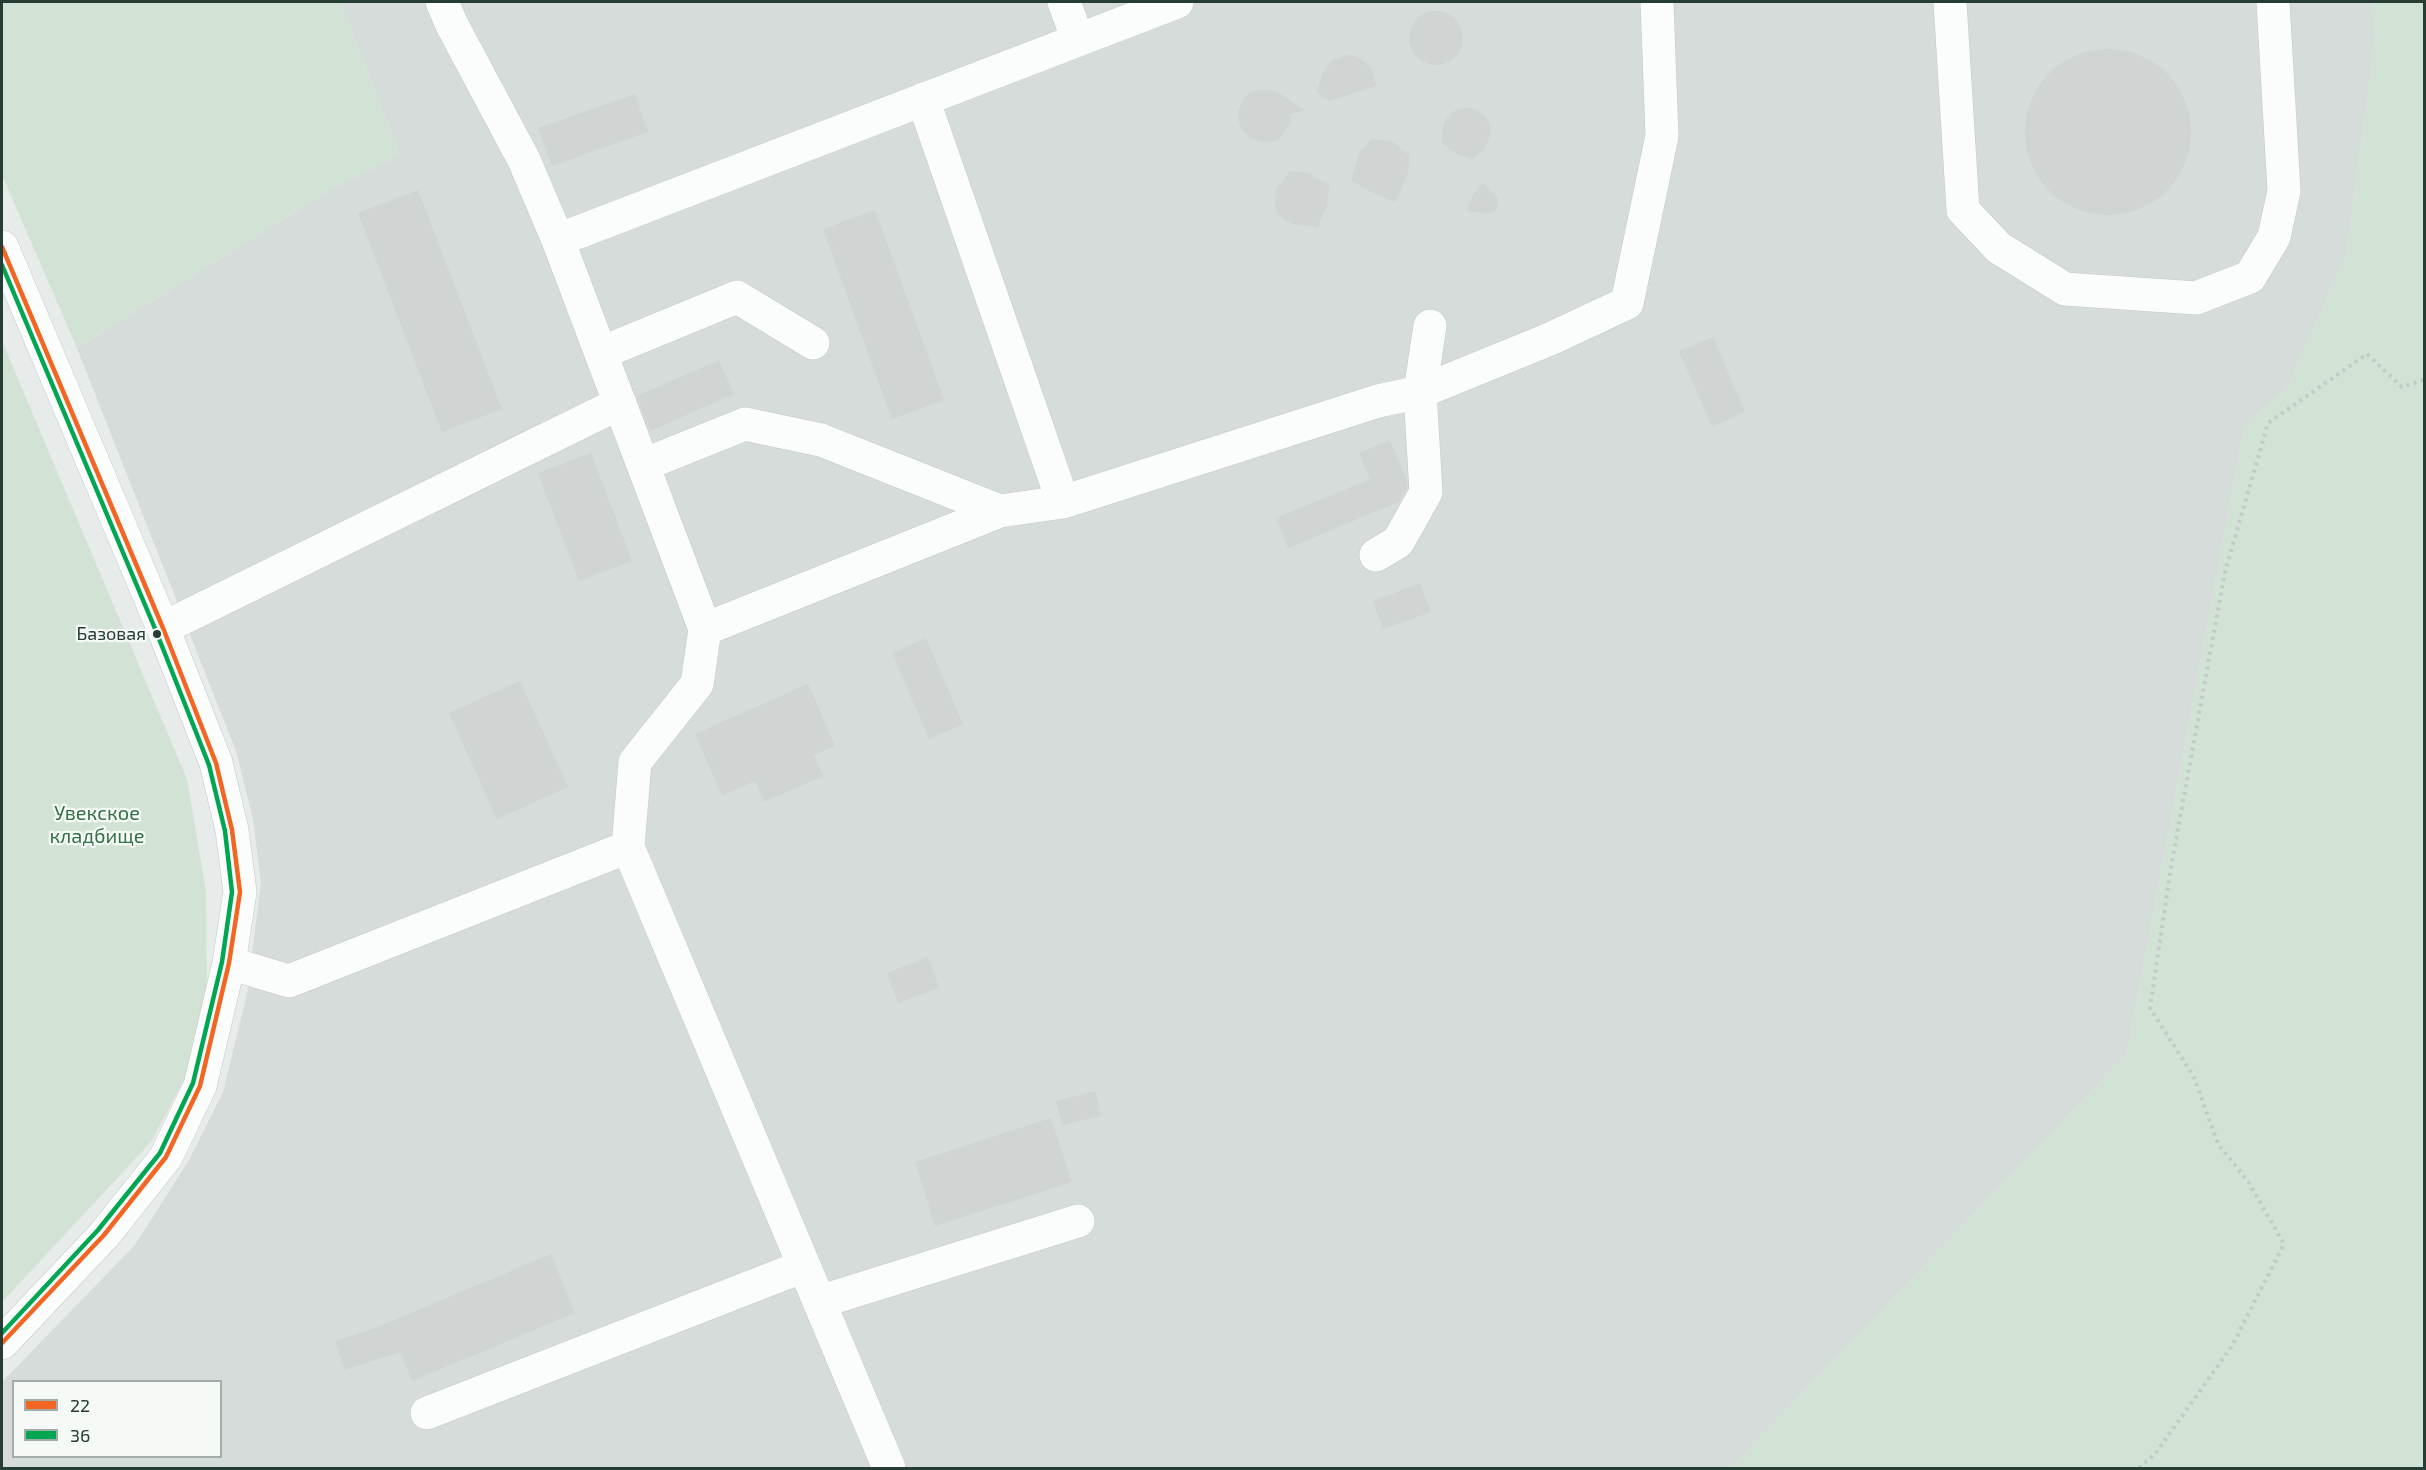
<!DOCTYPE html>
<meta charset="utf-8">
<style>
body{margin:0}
#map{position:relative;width:2426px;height:1470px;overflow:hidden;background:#e7ebe9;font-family:"Exo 2",sans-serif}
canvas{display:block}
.frame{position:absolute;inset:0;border:3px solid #263d35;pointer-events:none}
.legend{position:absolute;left:12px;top:1380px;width:210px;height:78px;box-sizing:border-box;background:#f6faf7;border:2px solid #a3aea9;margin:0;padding:8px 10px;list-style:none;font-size:18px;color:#263d35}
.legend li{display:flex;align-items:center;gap:12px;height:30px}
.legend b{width:30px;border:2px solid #a3aea9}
</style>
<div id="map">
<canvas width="2426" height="1470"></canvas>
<div class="frame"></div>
<ul class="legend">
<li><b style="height:8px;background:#f26522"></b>22</li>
<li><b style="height:8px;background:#00a651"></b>36</li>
</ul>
</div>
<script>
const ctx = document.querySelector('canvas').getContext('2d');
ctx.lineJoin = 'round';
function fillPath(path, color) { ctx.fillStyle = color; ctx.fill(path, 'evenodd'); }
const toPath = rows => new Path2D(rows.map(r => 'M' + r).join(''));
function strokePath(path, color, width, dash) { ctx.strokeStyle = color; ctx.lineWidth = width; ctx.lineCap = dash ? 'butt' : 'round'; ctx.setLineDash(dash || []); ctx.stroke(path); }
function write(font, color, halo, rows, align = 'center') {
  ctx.font = font + ' "Exo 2",sans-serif'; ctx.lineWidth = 4.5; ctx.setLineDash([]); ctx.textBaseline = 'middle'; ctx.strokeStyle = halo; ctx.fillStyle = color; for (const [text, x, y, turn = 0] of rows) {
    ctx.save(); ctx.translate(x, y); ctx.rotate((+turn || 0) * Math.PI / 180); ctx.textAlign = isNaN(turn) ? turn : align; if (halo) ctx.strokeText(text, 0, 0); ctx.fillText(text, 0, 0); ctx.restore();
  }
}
fillPath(toPath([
 [340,2,2372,2,2376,36,2346,257,2286,390,2245,424,2127,1054,1731,1468,2,1468,2,1382,135,1245,189,1160,223,1092,247,994,261,883,253,819,236,751,77,348,332,189,400,155],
 [14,1382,220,1382,220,1456,14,1456]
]), '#d6dcd9');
fillPath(toPath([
 [2,2,340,2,400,155,332,189,77,348,2,175],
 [2372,2,2424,2,2424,1468,1731,1468,2127,1054,2245,424,2286,390,2346,257,2376,36],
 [2,341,187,779,206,892,207,992,185,1078,151,1142,2,1302]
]), '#d2e3d6');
fillPath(toPath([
 '1409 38a27 27 0 1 1 54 0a27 27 0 1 1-54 0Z',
 '2025 132a83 83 0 1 1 166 0a83 83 0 1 1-166 0Z',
 [1346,55,1355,56,1366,63,1371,68,1376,86,1329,101,1317,92,1322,74,1331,61],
 [1260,89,1276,91,1304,110,1288,115,1291,122,1278,141,1262,142,1252,139,1244,132,1239,123,1238,113,1242,101,1248,94],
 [635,94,648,132,552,166,538,128],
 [1465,108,1474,109,1484,115,1489,123,1491,132,1485,149,1472,159,1455,153,1442,143,1442,131,1446,119,1454,111],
 [1371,139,1393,142,1409,155,1408,173,1396,202,1369,191,1351,180,1359,153],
 [1290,171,1309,173,1329,186,1327,205,1318,227,1292,224,1282,218,1276,210,1275,191],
 [1483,183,1498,198,1497,209,1490,214,1467,211,1473,195],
 [418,190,502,409,442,432,358,213],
 [875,210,944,400,892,419,823,229],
 [1713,337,1745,412,1712,427,1679,351],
 [719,360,734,394,650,431,637,396],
 [1390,440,1407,480,1407,488,1399,502,1288,548,1276,518,1370,479,1359,453],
 [591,453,632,561,579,581,538,473],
 [1420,583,1431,612,1383,629,1373,601],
 [926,638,963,724,929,739,892,653],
 [520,681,568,787,497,819,449,713],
 [808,684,835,746,814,755,823,776,764,802,755,781,722,795,695,734],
 [928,957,939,988,898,1003,887,973],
 [1095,1091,1101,1116,1062,1125,1056,1101],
 [1051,1118,1072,1182,935,1226,915,1162],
 [551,1254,575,1313,412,1381,400,1352,345,1370,335,1341,373,1329]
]), '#d0d4d2');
const minor = toPath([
 [1064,2,1078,40],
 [1950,2,1963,210,1999,248,2065,289,2196,298,2250,277,2274,237,2284,191,2273,2],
 [923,99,1063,502],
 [558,240,1177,2],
 [2,247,163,628,216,763,232,830,240,892,229,963,200,1086,166,1157,104,1235,2,1343],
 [601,353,737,297,813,343],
 [643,465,745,424,821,440,1000,511],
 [1376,555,1398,542,1426,492,1420,392,1430,326],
 [163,628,620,403],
 [705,629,1000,511,1063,502,1378,401,1420,392,1550,339,1627,303,1662,136,1657,2],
 [628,847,889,1468],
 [229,963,289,981,628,847,635,762,697,684,705,629,558,240,524,160,452,25,442,2],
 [819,1302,1078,1221],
 [427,1413,804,1266]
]);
strokePath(minor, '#c4c8c6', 34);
strokePath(toPath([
 [2139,1468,2155,1454,2232,1346,2284,1244,2249,1183,2218,1144,2194,1077,2150,1008,2171,867,2225,572,2268,423,2367,354,2402,387,2424,380]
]), '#c3cac7', 4, [3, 4.5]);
strokePath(minor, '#fbfcfc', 33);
strokePath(toPath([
 [2,247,163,628,216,763,232,830,240,892,229,963,200,1086,166,1157,104,1235,2,1343]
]), '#f26522', 4.5);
strokePath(toPath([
 [2,265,156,631,209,765,225,831,232,892,222,962,193,1083,160,1153,98,1230,2,1333]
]), '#00a651', 4.5);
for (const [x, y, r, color] of [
 [157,634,5,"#263d35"]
]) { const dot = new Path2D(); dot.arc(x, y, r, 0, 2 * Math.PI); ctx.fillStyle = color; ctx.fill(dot); strokePath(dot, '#f6faf7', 2); }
write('18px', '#263d35', '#f6faf7', [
 ["Базовая",146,634]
], 'right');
write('20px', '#347048', '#f6faf7', [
 ["Увекское",97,813],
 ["кладбище",97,836]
]);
</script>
